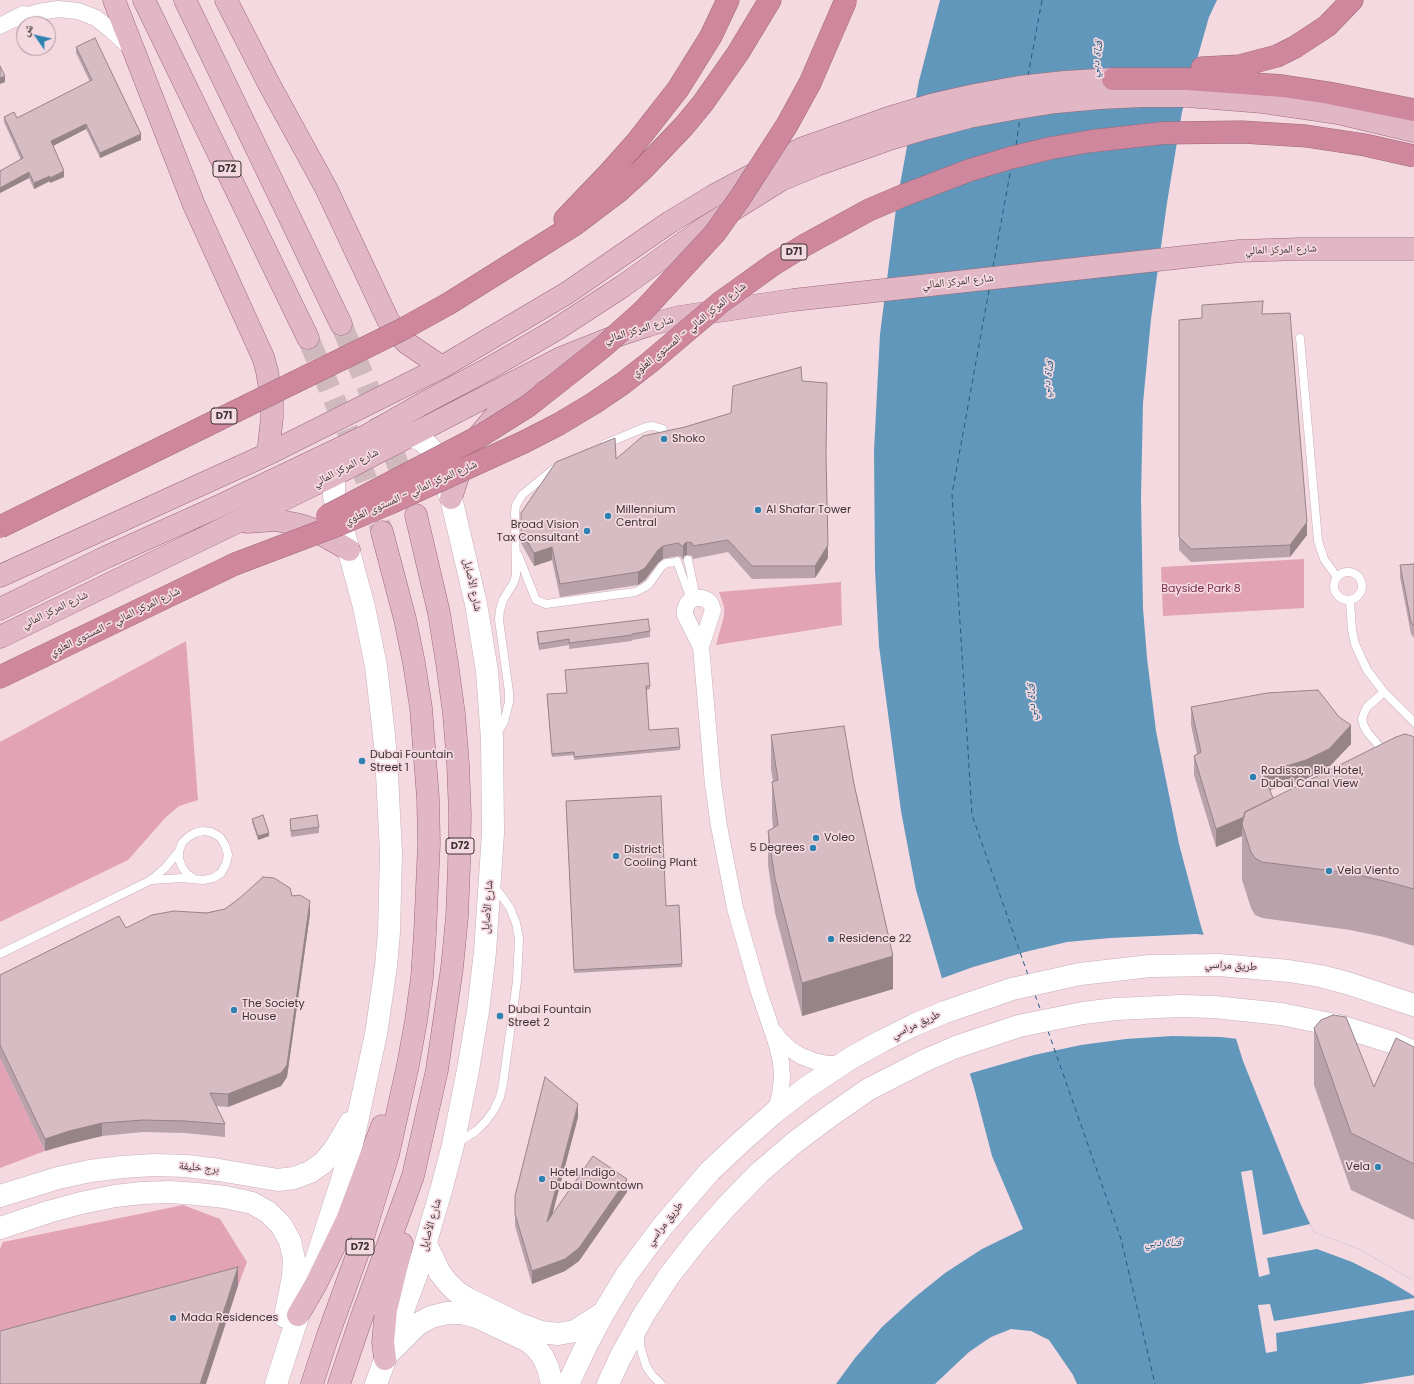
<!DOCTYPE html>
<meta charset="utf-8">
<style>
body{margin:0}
#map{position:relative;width:1414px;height:1384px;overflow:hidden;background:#f5d9e1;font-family:Poppins,"Noto Naskh Arabic",sans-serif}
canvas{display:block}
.north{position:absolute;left:16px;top:16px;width:40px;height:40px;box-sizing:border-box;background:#f5d9e1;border:1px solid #ab969c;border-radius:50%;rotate:304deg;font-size:11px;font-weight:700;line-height:16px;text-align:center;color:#3d3235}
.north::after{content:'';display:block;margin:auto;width:14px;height:18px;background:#2e82b2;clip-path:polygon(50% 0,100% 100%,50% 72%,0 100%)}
</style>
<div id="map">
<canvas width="1414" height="1384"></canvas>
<div class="north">ش</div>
</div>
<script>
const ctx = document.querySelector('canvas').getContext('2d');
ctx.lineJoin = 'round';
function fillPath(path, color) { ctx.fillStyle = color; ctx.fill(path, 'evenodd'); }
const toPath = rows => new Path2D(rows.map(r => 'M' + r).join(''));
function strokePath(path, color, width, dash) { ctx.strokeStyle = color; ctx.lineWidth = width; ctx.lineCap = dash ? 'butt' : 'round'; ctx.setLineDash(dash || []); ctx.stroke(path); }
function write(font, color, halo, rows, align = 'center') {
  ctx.font = font + ' Poppins,"Noto Naskh Arabic",sans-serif'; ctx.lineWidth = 3.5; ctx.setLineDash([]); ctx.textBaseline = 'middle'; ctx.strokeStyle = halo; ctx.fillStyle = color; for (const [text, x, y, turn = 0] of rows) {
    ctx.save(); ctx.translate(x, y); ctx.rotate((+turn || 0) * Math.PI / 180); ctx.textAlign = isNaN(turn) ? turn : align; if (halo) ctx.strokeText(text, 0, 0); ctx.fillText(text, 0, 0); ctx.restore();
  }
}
fillPath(toPath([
 [1304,559,1304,608,1163,616,1161,567],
 [841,582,842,625,716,645,724,616,724,607,719,592],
 [186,641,198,800,179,806,166,817,128,860,0,922,0,742],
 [0,1058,45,1151,0,1168],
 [183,1205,220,1219,247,1262,238,1286,0,1349,0,1249,3,1242]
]), '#e1a3b5');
fillPath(toPath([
 [940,0,1217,0,1209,17,1182,112,1167,203,1151,319,1143,403,1141,498,1143,608,1147,658,1156,731,1179,844,1200,923,1243,1061,1301,1205,1314,1232,1359,1249,1414,1281,1414,1384,1077,1384,1073,1375,1049,1340,1031,1331,1011,1329,991,1337,969,1352,935,1384,836,1384,855,1358,882,1327,914,1298,945,1273,982,1249,1023,1229,992,1156,975,1091,916,890,901,811,879,646,875,570,874,451,880,334,897,201,919,81]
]), '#6197ba');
fillPath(toPath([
 [1196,934,1206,935,1238,1039,1221,1037,1172,1036,1126,1039,1081,1045,1034,1055,968,1074,940,979,973,967,1025,952,1067,942,1110,938],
 [1252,1170,1263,1235,1310,1224,1314,1232,1359,1249,1414,1281,1414,1296,1384,1278,1352,1262,1317,1249,1267,1258,1270,1274,1259,1277,1241,1172],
 [1414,1298,1414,1310,1276,1333,1277,1351,1266,1353,1258,1305,1270,1304,1274,1321],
 [1414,1375,1414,1384,1360,1384]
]), '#f5d9e1');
strokePath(toPath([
 [1028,76,1042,0],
 [1016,145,1020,119],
 [993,267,1011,168],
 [989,290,952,494,972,815,1028,975],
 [1035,995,1041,1011],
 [1048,1031,1121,1239,1155,1384]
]), '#1d5d81', 1, [5, 4]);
strokePath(toPath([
 [341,324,381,418,408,493],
 [308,338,349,434,367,482,382,532]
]), '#d0b8bf', 22, [22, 11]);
const lane = toPath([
 [1300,338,1318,541,1324,559,1337,577],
 [605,444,646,427,653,426,663,429],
 [518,555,536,600,546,604,635,592,645,587,649,584,662,566,666,563,677,562],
 [688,560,696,598],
 [677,561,691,600],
 '1334 586a14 14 0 1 1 28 0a14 14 0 1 1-28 0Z',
 [1350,601,1352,630,1355,644,1367,670,1384,692,1414,722],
 [1384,692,1367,707,1364,713,1362,719,1364,726,1368,733,1385,753],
 [497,733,504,722,509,702,509,692,499,620,500,610,503,600,514,582,516,575,515,513,516,505,522,495,555,468],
 [151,880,182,878,203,880,213,878,221,873,226,864,228,855,225,845,220,837,211,832,203,831,195,833,188,837,182,843,179,851,179,859,182,867,187,874,193,878],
 [0,954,151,880,165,868,179,851],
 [457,1143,476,1131,486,1121,494,1110,500,1097,503,1084,517,981,519,939,516,923,510,908,501,895,493,886],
 [640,1333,640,1346,646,1366,652,1375,661,1384]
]);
const street = toPath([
 [15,19,39,12,58,9,78,11,96,18,111,30,131,48],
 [0,26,23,14],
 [701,647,685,615,685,610,687,604,691,600,696,598,702,598,707,600,711,604,713,610,701,647,713,784,719,826,735,908,758,989,777,1045,781,1062,782,1078,780,1095,775,1112],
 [775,1033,780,1040,790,1049,801,1056,814,1061,827,1064,841,1064]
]);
const secondary = toPath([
 [0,1196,58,1178,90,1171,122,1167,154,1165,187,1166,219,1170,278,1180,294,1178,310,1172,323,1163,334,1150,350,1123],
 [0,1228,48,1212,81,1203,115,1196,142,1193,170,1192,197,1194,225,1197,252,1203,268,1212,281,1225,290,1241,294,1259,293,1277,285,1317],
 [426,1244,440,1273,448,1283,457,1292,468,1299,517,1323,541,1332,558,1334,575,1331,603,1313],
 [392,1350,418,1324,431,1317,447,1313,462,1313,477,1317,528,1341,536,1348,543,1357,548,1368,552,1384],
 [276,1384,342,1180,353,1140,376,1034,386,966,389,932,391,853,387,774,384,735,376,666,364,607,334,496,334,475,342,461],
 [376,1384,417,1273,442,1187,453,1145,468,1070,478,1011,485,952,493,833,492,739,487,671,476,604,451,498,432,450,422,440,410,435,396,433],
 [568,1384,587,1344,604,1312,627,1274,662,1227,710,1171,742,1141,775,1112,806,1088,851,1058,882,1041,914,1025,945,1012,1012,989,1080,974,1150,966,1219,965,1289,971,1320,976,1347,983,1414,1005],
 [608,1384,620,1358,644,1314,669,1276,697,1240,727,1206,759,1173,794,1143,830,1116,869,1089,926,1060,956,1047,1019,1026,1083,1013,1116,1009,1181,1006,1214,1007,1281,1014,1340,1026,1391,1042,1414,1052]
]);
const primary = toPath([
 [114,0,194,205,263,357,267,371,272,402,272,417,268,454],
 [144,0,308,338],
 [185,0,341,324],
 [226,0,269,84,326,188,388,320,397,333,408,344,442,367],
 [451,498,460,470,469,450,475,440,526,380],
 [247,522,276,520,300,525,312,529,349,550],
 [0,576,268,454,442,367,567,293,670,222,713,196,803,148,888,118,931,105,975,95,1019,87,1065,82,1113,79],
 [0,609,106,557,217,507,366,436,422,404,490,368,557,329,623,286,704,228,781,180,817,165,890,139,927,128,969,117,1012,109,1056,102,1100,98,1143,96,1187,96,1263,102,1338,113,1414,131],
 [0,637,334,475,561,358,619,335,649,325,679,317,793,300,1239,251,1300,249,1414,249],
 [298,1315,316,1284,347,1220,382,1126],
 [385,1359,383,1342,386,1310,402,1244],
 [312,1384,327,1338,360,1247,388,1155,408,1065,416,1021,422,977,425,933,429,843,428,798,421,708,414,663,405,619,382,532],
 [339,1384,361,1319,413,1176,437,1070,452,968,457,917,459,866,460,815,458,764,454,714,447,663,439,613,416,515]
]);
const highway = toPath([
 [1202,68,1239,66,1277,56,1295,47,1327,26,1352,0],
 [1113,79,1187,79,1283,86,1329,93,1414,110],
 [565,219,610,172,635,144,678,89,711,36,728,0],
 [448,304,574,225,619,191,642,170,684,126,703,103,738,53,770,0],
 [0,677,235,564]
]);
strokePath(lane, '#c9afb6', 9);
strokePath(street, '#c9afb6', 17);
strokePath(secondary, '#c9afb6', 23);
strokePath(primary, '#9c6979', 23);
strokePath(highway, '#9c6979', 23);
strokePath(lane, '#fff', 8);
strokePath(street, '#fff', 16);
strokePath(secondary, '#fff', 22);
strokePath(primary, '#e2b7c5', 22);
strokePath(highway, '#cf879e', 22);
const highwayBridge = toPath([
 [327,516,482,435,528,406,604,346,644,310,715,233,740,198,787,125,810,83,846,0],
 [0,527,401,330,448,304],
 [235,564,338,525,388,504,524,442,559,424,594,403,622,384,649,363,721,302,774,264,805,245,869,210,902,196,970,170,1010,158,1051,148,1092,141,1164,133,1242,132,1306,136,1365,145,1414,156]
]);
strokePath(highwayBridge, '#9c6979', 23, []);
strokePath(highwayBridge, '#cf879e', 22);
fillPath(toPath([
 [76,47,141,140,100,158,86,129,53,146,64,177,50,183,50,181,34,189,29,178,0,193,0,171,21,160,4,122,4,117,17,118,90,82,76,53],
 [1263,314,1307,535,1290,557,1191,562,1179,550,1179,320],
 [802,381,826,461,828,558,815,578,752,579,728,552,693,559,692,556,687,555,684,556,683,560,681,557,678,556,663,559,658,563,645,580,638,585,560,597,552,560,534,566,521,543,521,513,616,459,685,427,731,413],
 [1414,564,1414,638,1411,634,1400,577,1400,565],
 [650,631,650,637,632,640,632,641,569,649,569,645,539,650,537,638,537,632],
 [650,686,650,689,646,690,649,730,680,747,680,750,574,760,574,755,552,757,547,698],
 [1191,707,1351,744,1329,767,1306,779,1270,790,1273,798,1414,737,1414,946,1384,937,1350,930,1262,918,1255,915,1251,908,1242,880,1242,836,1216,847,1194,775,1194,756,1197,754,1191,725],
 [771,735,854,784,893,989,802,1016,775,913,768,865,768,831,773,828,772,816,772,782,773,781,771,769],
 [566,801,666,906,679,905,682,967,574,973],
 [252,819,269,836,258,840,252,822],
 [290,819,319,827,319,833,291,837,290,825],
 [292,896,310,914,287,1077,281,1086,228,1107,216,1106,225,1124,225,1137,185,1133,143,1132,102,1136,69,1144,45,1151,0,1058,0,975,126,928],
 [1314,1028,1374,1087,1414,1047,1414,1220,1351,1190,1314,1085],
 [578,1117,552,1215,627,1192,579,1261,565,1271,532,1284,515,1226,515,1196]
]), '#b9a2a9');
fillPath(toPath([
 [5,76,5,82,0,84,0,78],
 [86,124,86,129,51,147,51,141],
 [141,134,141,140,100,158,100,153],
 [64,171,64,177,50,183,50,178],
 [29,172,29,178,0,193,0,188],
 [50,176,50,181,34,189,34,183],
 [1307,522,1307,535,1290,557,1290,545],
 [687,542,687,555,684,556,683,560,683,547,684,544],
 [828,545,828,558,815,578,815,566],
 [663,546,663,559,658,563,645,580,638,585,638,572,658,550],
 [552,547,552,560,534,566,534,553],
 [1351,725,1351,744,1329,767,1306,779,1263,792,1263,773],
 [1276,804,1242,824,1242,836,1216,847,1216,829],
 [269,833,269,836,258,840,258,836],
 [310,901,310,914,287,1077,281,1086,228,1107,228,1094],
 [893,956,893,989,802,1016,802,983],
 [578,1104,578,1117,547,1235,547,1222],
 [102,1123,102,1136,69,1144,45,1151,45,1139,69,1131],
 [627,1179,627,1192,579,1261,565,1271,532,1284,532,1271],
 [238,1267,238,1286,206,1384,200,1384]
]), '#968489');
const building = toPath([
 [42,22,43,24,38,24,42,22],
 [95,38,141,134,100,153,86,124,51,141,64,171,50,178,50,176,34,183,29,172,0,188,0,171,23,158,4,117,14,112,17,118,92,80,76,47,95,38],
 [0,66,5,76,0,78,0,66],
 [1263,301,1262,314,1290,313,1307,522,1290,545,1191,549,1179,537,1179,320,1202,318,1202,305,1263,301],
 [801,367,802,381,827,383,826,456,828,545,815,566,752,566,728,540,693,546,692,543,687,542,684,544,683,547,681,545,678,543,663,546,658,550,645,568,638,572,560,584,552,547,534,553,521,531,521,513,556,462,615,438,616,459,643,436,685,427,731,413,733,386,801,367],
 [1414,564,1414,626,1411,622,1400,565,1414,564],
 [648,619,650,631,632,634,632,635,569,643,569,639,539,644,537,632,648,619],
 [648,663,650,686,646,686,649,730,678,728,680,747,574,757,574,752,552,754,547,694,567,693,565,670,648,663],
 [1318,690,1339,717,1351,725,1329,749,1306,760,1263,773,1273,798,1245,812,1244,817,1216,829,1194,756,1201,752,1191,707,1267,693,1318,690],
 [844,726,854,784,893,956,802,983,775,879,768,831,778,825,772,782,778,780,771,735,844,726],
 [1405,734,1412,736,1414,737,1414,889,1384,881,1350,873,1262,862,1255,858,1251,852,1242,824,1245,812,1396,737,1405,734],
 [661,796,666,906,679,905,682,964,574,970,566,801,661,796],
 [263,815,269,833,258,836,252,819,263,815],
 [317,815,319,827,291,831,290,819,317,815],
 [263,877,274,878,290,888,292,896,300,895,310,901,287,1065,281,1073,228,1094,210,1093,225,1124,185,1121,143,1120,102,1123,69,1131,45,1139,0,1045,0,975,119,916,126,928,152,915,174,911,207,913,225,909,241,897,263,877],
 [1333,1015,1346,1017,1374,1087,1396,1038,1414,1047,1414,1164,1351,1133,1314,1028,1321,1020,1333,1015],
 [545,1077,578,1104,547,1222,593,1156,627,1179,579,1248,565,1259,532,1271,515,1214,515,1196,545,1077],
 [238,1267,200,1384,0,1384,0,1331,238,1267]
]);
fillPath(building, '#d7bcc4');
strokePath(building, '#968489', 1);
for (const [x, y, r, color] of [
 [664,439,4,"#2e82b2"],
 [758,510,4,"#2e82b2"],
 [608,516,4,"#2e82b2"],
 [587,531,4,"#2e82b2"],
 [362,761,4,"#2e82b2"],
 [1253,777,4,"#2e82b2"],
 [816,838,4,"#2e82b2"],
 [813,848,4,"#2e82b2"],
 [616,856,4,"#2e82b2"],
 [1329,871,4,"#2e82b2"],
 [831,939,4,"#2e82b2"],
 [234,1010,4,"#2e82b2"],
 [500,1016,4,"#2e82b2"],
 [1378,1167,4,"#2e82b2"],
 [542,1179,4,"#2e82b2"],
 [173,1318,4,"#2e82b2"]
]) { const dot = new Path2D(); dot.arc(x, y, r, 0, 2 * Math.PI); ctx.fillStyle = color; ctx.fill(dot); strokePath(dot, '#f5d9e1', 1.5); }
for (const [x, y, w] of [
 [227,169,28],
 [794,252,26],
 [224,416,26],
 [460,846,28],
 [360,1247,28]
]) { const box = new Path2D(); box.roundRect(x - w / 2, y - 8, w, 16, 3); ctx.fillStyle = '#f5d9e1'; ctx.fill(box); strokePath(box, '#3d3235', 1); }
write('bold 10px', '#3d3235', null, [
 ["D72",227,169],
 ["D71",794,252],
 ["D71",224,416],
 ["D72",460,846],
 ["D72",360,1247]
]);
write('11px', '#3d3235', '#f5d9e1', [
 ["شارع المركز المالي",1281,250,-2],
 ["شارع المركز المالي",958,282,-6],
 ["شارع المركز المالي",639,330,-17],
 ["شارع المركز المالي - المستوى العلوي",689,330,-39],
 ["شارع المركز المالي",346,468,-27],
 ["شارع المركز المالي - المستوى العلوي",411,493,-24],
 ["شارع الأصايل",472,585,78],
 ["شارع المركز المالي",55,610,-26],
 ["شارع المركز المالي - المستوى العلوي",115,622,-26],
 ["شارع الأصايل",488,907,-86],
 ["طريق مراسي",1231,966,3],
 ["طريق مراسي",916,1025,-25],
 ["برج خليفة",199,1168,6],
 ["طريق مراسي",665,1224,-52],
 ["شارع الأصايل",431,1225,-74]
]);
write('11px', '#3d3235', '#f5d9e1', [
 ["Shoko",672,439],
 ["Millennium",616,510],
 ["Central",616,523],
 ["Al Shafar Tower",766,510],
 ["Broad Vision",579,525,"right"],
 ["Tax Consultant",579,538,"right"],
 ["Dubai Fountain",370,755],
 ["Street 1",370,768],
 ["Radisson Blu Hotel,",1261,771],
 ["Dubai Canal View",1261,784],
 ["Voleo",824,838],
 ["5 Degrees",805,848,"right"],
 ["District",624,850],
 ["Cooling Plant",624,863],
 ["Vela Viento",1337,871],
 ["Residence 22",839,939],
 ["The Society",242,1004],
 ["House",242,1017],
 ["Dubai Fountain",508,1010],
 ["Street 2",508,1023],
 ["Vela",1370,1167,"right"],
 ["Hotel Indigo",550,1173],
 ["Dubai Downtown",550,1186],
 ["Mada Residences",181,1318]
], 'left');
write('11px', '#792f4b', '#f5d9e1', [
 ["Bayside Park 8",1201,589]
]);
write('italic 12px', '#1d5d81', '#f5d9e1', [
 ["قناة دبي",1097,59,-81],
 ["قناة دبي",1048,379,-81],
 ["قناة دبي",1032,702,-91],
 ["قناة دبي",1163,1243]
]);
</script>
